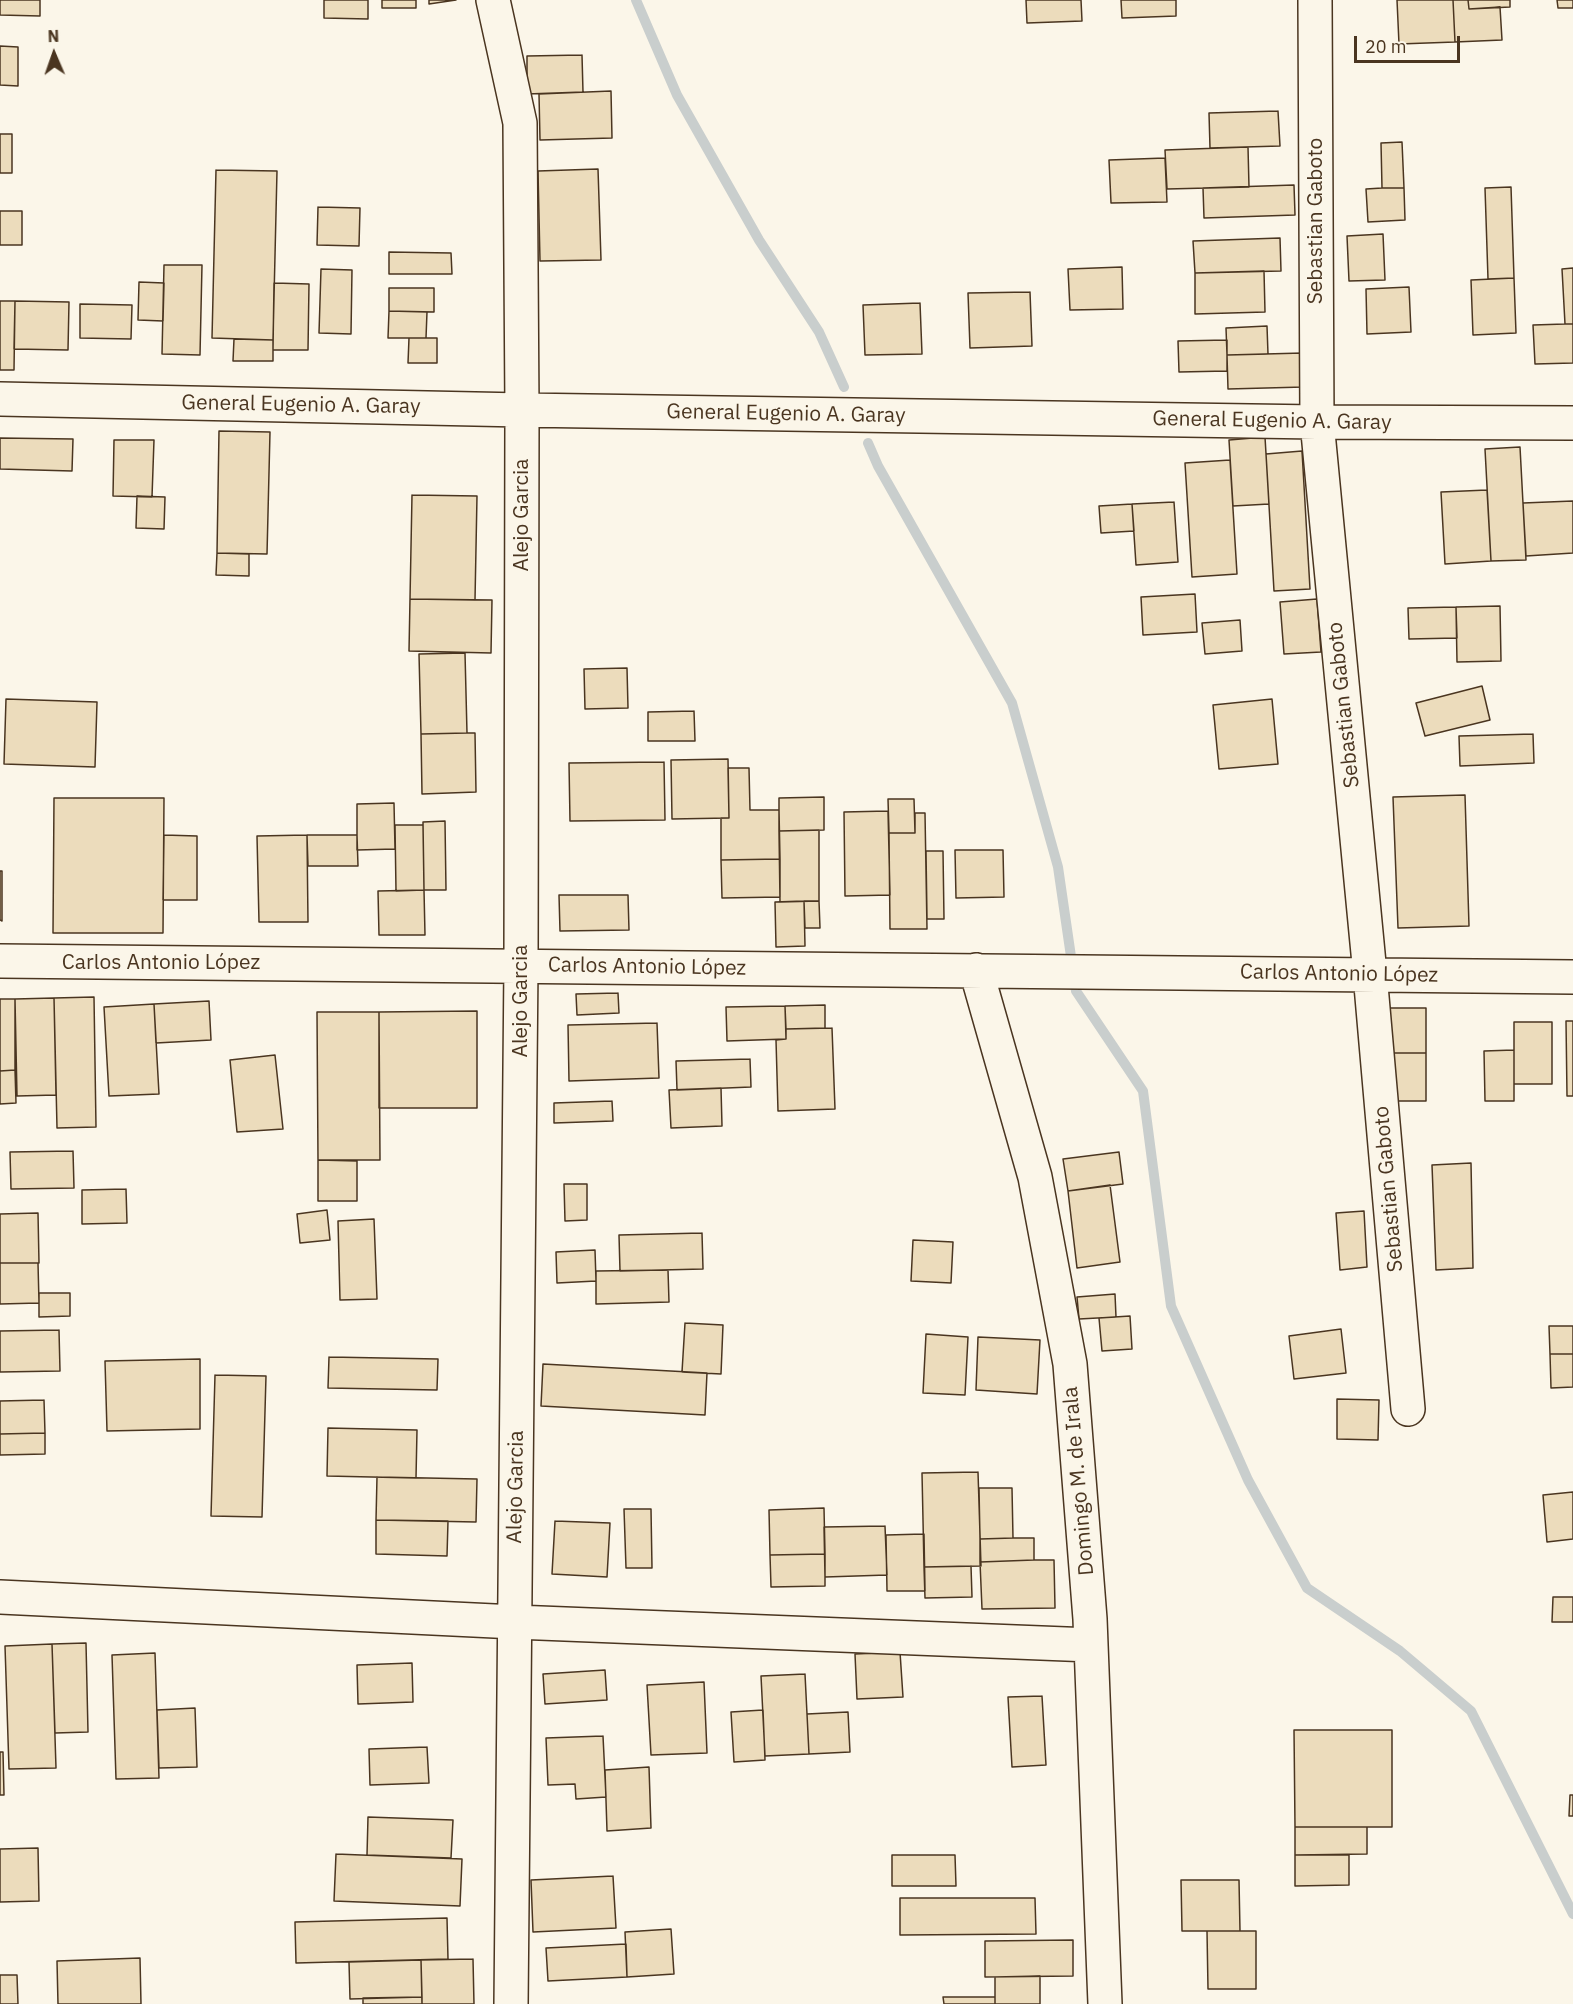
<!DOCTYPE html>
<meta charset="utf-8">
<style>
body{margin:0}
#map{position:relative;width:1573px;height:2004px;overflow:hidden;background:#fbf6e9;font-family:"IBM Plex Sans",sans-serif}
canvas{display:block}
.north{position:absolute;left:24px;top:24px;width:60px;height:60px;-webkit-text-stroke:4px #fbf6e9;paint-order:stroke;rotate:358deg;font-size:16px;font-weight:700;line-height:24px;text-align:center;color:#4a3520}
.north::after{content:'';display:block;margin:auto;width:21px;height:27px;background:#4a3520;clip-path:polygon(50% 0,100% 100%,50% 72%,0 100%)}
.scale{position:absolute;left:1354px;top:36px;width:106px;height:27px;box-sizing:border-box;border:3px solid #4a3520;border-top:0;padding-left:8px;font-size:18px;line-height:21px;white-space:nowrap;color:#4a3520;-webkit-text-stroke:4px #fbf6e9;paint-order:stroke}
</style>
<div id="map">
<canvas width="1573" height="2004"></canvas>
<div class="north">N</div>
<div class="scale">20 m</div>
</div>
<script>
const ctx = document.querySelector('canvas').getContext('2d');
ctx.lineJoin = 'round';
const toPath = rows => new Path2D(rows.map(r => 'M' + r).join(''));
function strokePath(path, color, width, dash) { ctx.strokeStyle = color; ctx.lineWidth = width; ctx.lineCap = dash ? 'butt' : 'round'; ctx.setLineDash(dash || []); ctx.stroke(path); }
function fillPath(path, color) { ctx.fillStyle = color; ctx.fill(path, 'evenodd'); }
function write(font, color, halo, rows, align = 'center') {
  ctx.font = font + ' "IBM Plex Sans",sans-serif'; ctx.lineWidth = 4.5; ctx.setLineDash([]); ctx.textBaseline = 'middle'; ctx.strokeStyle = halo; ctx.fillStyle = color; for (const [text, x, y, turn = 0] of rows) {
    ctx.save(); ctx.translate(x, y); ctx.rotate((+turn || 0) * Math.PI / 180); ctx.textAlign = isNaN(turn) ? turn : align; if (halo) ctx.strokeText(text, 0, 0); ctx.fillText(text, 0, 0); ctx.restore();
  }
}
strokePath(toPath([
 [636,0,677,95,759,240,819,332,844,387],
 [868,443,878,466,1012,703,1058,867,1076,991,1143,1091,1171,1306,1248,1480,1307,1588,1400,1651,1471,1711,1573,1914]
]), '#c9cecd', 10);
const building = toPath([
 [0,0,40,0,40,16,0,15,0,0],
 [324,0,368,0,368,19,324,18,324,0],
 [382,0,416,0,416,8,382,8,382,0],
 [429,0,456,0,429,4,429,0],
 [1026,0,1081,0,1082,21,1027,23,1026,0],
 [1121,0,1176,0,1176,16,1122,18,1121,0],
 [1397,0,1453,0,1455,42,1399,44,1397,0],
 [1453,0,1468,0,1469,9,1500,7,1502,40,1455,42,1453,0],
 [1468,0,1510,0,1510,7,1469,9,1468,0],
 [1557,0,1573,0,1573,8,1558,8,1557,0],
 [0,46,18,47,18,86,0,85,0,46],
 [582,55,583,92,527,94,527,56,582,55],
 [611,91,612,138,540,140,539,94,611,91],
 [1278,111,1280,146,1210,148,1209,113,1278,111],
 [0,134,12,134,12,173,0,173,0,134],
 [1402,142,1404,188,1382,188,1381,143,1402,142],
 [1248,147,1249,187,1167,189,1165,150,1248,147],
 [1165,158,1167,202,1111,203,1109,160,1165,158],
 [598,169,601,260,540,261,538,171,598,169],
 [216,170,277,171,273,340,212,338,216,170],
 [1294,185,1295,215,1204,218,1203,188,1294,185],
 [1511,187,1514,278,1488,279,1485,188,1511,187],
 [1382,188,1404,188,1405,220,1368,222,1366,189,1382,188],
 [318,207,360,208,359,246,317,245,318,207],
 [0,211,22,211,22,245,0,245,0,211],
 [1383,234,1385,280,1349,281,1347,236,1383,234],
 [1280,238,1281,271,1195,273,1193,241,1280,238],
 [389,252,451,253,452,274,389,274,389,252],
 [164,265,202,265,200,355,162,354,164,265],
 [1122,267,1123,309,1070,310,1068,269,1122,267],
 [1573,268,1573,324,1565,324,1562,269,1573,268],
 [321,269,352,270,351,334,319,333,321,269],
 [1264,271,1265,312,1195,314,1195,273,1264,271],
 [1514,278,1516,333,1473,335,1471,280,1514,278],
 [139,282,164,283,163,321,138,320,139,282],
 [274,283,309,284,308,350,273,350,274,283],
 [1409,287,1411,332,1367,334,1366,289,1409,287],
 [389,288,434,288,434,312,389,311,389,288],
 [1030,292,1032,346,970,348,968,293,1030,292],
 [0,301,15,301,14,370,0,370,0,301],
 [15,301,69,302,68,350,14,349,15,301],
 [920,303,922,354,865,355,863,305,920,303],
 [80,304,132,305,131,339,80,338,80,304],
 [389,311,427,312,426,338,388,338,389,311],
 [1565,324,1573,324,1573,363,1535,364,1533,325,1565,324],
 [1267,326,1268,354,1227,355,1226,328,1267,326],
 [409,338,437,338,437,363,408,363,409,338],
 [234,339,273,340,273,361,233,361,234,339],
 [1227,340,1227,371,1179,372,1178,341,1227,340],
 [1303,353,1304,387,1228,389,1227,355,1303,353],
 [219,431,270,432,267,554,217,553,219,431],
 [1265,437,1269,504,1233,506,1229,440,1265,437],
 [0,438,73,439,72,471,0,469,0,438],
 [114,440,154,440,152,497,113,496,114,440],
 [1520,447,1526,560,1491,561,1485,449,1520,447],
 [1302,451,1310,589,1274,591,1266,454,1302,451],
 [1230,460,1237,574,1192,577,1185,463,1230,460],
 [1487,490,1491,561,1445,564,1441,492,1487,490],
 [412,495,477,496,475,600,410,599,412,495],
 [137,496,165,497,164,529,136,528,137,496],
 [1573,501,1573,553,1526,556,1523,503,1573,501],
 [1174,502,1178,562,1136,565,1132,504,1174,502],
 [1132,504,1134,531,1101,533,1099,506,1132,504],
 [217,553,249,554,249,576,216,575,217,553],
 [1195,594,1197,632,1143,635,1141,597,1195,594],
 [410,599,492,600,491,653,409,651,410,599],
 [1317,599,1321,652,1284,654,1280,602,1317,599],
 [1500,606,1501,661,1457,662,1456,607,1500,606],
 [1456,607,1457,638,1409,639,1408,608,1456,607],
 [1240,620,1242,651,1205,654,1202,623,1240,620],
 [465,653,467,733,421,734,419,654,465,653],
 [627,668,628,708,585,709,584,669,627,668],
 [1482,686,1490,720,1425,736,1416,703,1482,686],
 [6,699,97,702,95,767,4,764,6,699],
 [1272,699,1278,764,1219,769,1213,705,1272,699],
 [694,711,695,741,648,741,648,712,694,711],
 [467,733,475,733,476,792,422,794,421,734,467,733],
 [1533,734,1534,763,1460,766,1459,736,1533,734],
 [728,759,729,818,672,819,671,760,728,759],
 [664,762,665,820,570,821,569,763,664,762],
 [728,768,749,768,750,810,779,810,780,859,721,860,721,818,729,818,728,768],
 [1465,795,1469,926,1398,928,1393,797,1465,795],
 [824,797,824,830,779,831,779,798,824,797],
 [54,798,164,798,163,933,53,933,54,798],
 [888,799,914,799,915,833,889,833,888,799],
 [394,803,395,849,357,850,357,804,394,803],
 [888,811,890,895,845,896,844,812,888,811],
 [915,813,925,813,927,929,890,929,889,833,915,833,915,813],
 [445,821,446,890,424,890,423,822,445,821],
 [395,825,423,825,424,890,396,891,395,825],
 [819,830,819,901,780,902,779,831,819,830],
 [164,835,197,836,197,900,163,900,164,835],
 [307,835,357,835,358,866,308,866,307,835],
 [307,835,308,922,259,922,257,836,307,835],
 [955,850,1003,850,1004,897,956,898,955,850],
 [926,851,943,851,944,919,927,919,926,851],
 [780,859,780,897,722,898,721,860,780,859],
 [0,871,2,871,2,921,0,920,0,871],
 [424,890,425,935,379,935,378,891,424,890],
 [559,895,628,895,629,930,560,931,559,895],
 [804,901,805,946,776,947,775,902,804,901],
 [804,901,819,901,820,928,805,928,804,901],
 [618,993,619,1013,577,1015,576,994,618,993],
 [94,997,96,1127,57,1128,54,998,94,997],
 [54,998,56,1095,17,1096,15,999,54,998],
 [0,999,15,999,15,1070,0,1071,0,999],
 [209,1001,211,1040,156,1043,154,1004,209,1001],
 [154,1004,159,1094,109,1096,104,1007,154,1004],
 [825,1005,825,1028,786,1029,785,1006,825,1005],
 [785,1006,786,1039,727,1041,726,1007,785,1006],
 [1378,1008,1426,1008,1426,1053,1378,1053,1378,1008],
 [477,1011,477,1108,379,1108,379,1012,477,1011],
 [317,1012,379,1012,380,1160,318,1160,317,1012],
 [1566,1021,1573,1021,1573,1096,1567,1096,1566,1021],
 [1514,1022,1552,1022,1552,1084,1514,1084,1514,1022],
 [657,1023,659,1078,569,1081,568,1025,657,1023],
 [832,1028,835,1109,778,1111,776,1040,786,1039,786,1029,832,1028],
 [1514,1050,1514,1101,1485,1101,1484,1051,1514,1050],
 [1393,1053,1426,1053,1426,1101,1393,1101,1393,1053],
 [275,1055,283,1129,237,1132,230,1060,275,1055],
 [750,1059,751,1087,677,1090,676,1061,750,1059],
 [15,1070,16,1103,0,1104,0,1071,15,1070],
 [721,1088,722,1126,671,1128,669,1090,721,1088],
 [612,1101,613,1121,554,1123,554,1103,612,1101],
 [73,1151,74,1188,11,1189,10,1152,73,1151],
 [1119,1152,1123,1184,1068,1191,1063,1159,1119,1152],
 [318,1160,357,1161,357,1201,318,1201,318,1160],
 [1471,1163,1473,1268,1436,1270,1432,1165,1471,1163],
 [564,1184,587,1184,587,1220,565,1221,564,1184],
 [1110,1185,1120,1262,1077,1268,1068,1191,1110,1185],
 [126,1189,127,1223,82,1224,82,1190,126,1189],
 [327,1210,330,1240,300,1243,297,1214,327,1210],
 [1364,1211,1367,1267,1340,1270,1336,1213,1364,1211],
 [38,1213,39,1263,0,1263,0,1214,38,1213],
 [374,1219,377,1299,340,1300,338,1221,374,1219],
 [702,1233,703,1269,620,1271,619,1235,702,1233],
 [913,1240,953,1242,951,1283,911,1281,913,1240],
 [595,1250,596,1281,557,1283,556,1252,595,1250],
 [0,1263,38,1263,39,1303,0,1304,0,1263],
 [668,1270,669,1302,596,1304,596,1271,668,1270],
 [39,1293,70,1293,70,1316,39,1317,39,1293],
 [1115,1294,1116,1317,1079,1319,1077,1297,1115,1294],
 [1130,1316,1132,1349,1102,1351,1099,1318,1130,1316],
 [685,1323,723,1325,721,1374,682,1372,685,1323],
 [1549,1326,1573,1326,1573,1354,1550,1354,1549,1326],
 [1341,1329,1346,1373,1294,1379,1289,1336,1341,1329],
 [59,1330,60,1371,0,1372,0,1331,59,1330],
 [926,1334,968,1337,965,1395,923,1393,926,1334],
 [978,1337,1040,1340,1037,1394,976,1390,978,1337],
 [1550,1354,1573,1354,1573,1387,1551,1388,1550,1354],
 [329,1357,438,1359,437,1390,328,1388,329,1357],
 [200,1359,200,1429,107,1431,105,1361,200,1359],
 [543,1364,707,1373,705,1415,541,1406,543,1364],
 [215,1375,266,1376,262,1517,211,1516,215,1375],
 [1337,1399,1379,1400,1378,1440,1337,1439,1337,1399],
 [44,1400,45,1433,0,1434,0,1401,44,1400],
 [328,1428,417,1430,416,1478,327,1476,328,1428],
 [45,1433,45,1454,0,1455,0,1434,45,1433],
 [978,1472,981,1566,924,1567,922,1473,978,1472],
 [377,1477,477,1479,476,1522,376,1520,377,1477],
 [979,1488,1012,1488,1013,1538,980,1539,979,1488],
 [1573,1492,1573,1539,1547,1542,1543,1495,1573,1492],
 [824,1508,825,1554,770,1555,769,1510,824,1508],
 [624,1509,651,1509,652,1568,626,1568,624,1509],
 [376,1520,448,1521,447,1556,376,1554,376,1520],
 [555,1521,610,1523,607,1577,552,1574,555,1521],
 [885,1526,887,1575,825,1577,824,1527,885,1526],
 [924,1534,925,1591,887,1591,886,1535,924,1534],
 [1013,1538,1034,1538,1034,1560,980,1562,980,1539,1013,1538],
 [825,1554,825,1586,771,1587,770,1555,825,1554],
 [1034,1560,1054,1560,1055,1608,982,1609,980,1562,1034,1560],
 [971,1566,972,1597,925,1598,924,1567,971,1566],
 [1553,1597,1573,1597,1573,1622,1552,1622,1553,1597],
 [86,1643,88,1732,55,1733,52,1644,86,1643],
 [52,1644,56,1768,9,1769,5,1646,52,1644],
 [900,1652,903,1697,857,1699,855,1654,900,1652],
 [155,1653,159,1778,116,1779,112,1655,155,1653],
 [412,1663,413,1702,358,1704,357,1665,412,1663],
 [605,1670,607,1700,545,1704,543,1674,605,1670],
 [805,1674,809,1754,765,1756,761,1676,805,1674],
 [704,1682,707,1753,651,1755,647,1685,704,1682],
 [1042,1696,1046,1765,1012,1767,1008,1697,1042,1696],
 [195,1708,197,1767,159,1768,157,1710,195,1708],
 [763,1710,765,1760,734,1762,731,1712,763,1710],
 [848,1712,850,1752,809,1754,807,1714,848,1712],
 [1294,1730,1392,1730,1392,1827,1295,1827,1294,1730],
 [603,1736,606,1797,576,1799,575,1784,548,1785,546,1738,603,1736],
 [427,1747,429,1783,370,1785,369,1749,427,1747],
 [0,1752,3,1752,4,1795,0,1795,0,1752],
 [649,1767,651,1828,607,1831,605,1770,649,1767],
 [1570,1795,1573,1795,1573,1816,1569,1816,1570,1795],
 [368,1817,453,1820,451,1858,367,1855,368,1817],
 [1295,1827,1367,1827,1367,1854,1295,1855,1295,1827],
 [38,1848,39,1901,0,1902,0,1849,38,1848],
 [336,1854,462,1859,460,1906,334,1901,336,1854],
 [892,1855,955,1855,956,1886,892,1886,892,1855],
 [1295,1855,1349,1855,1349,1885,1295,1886,1295,1855],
 [613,1876,616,1928,533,1932,531,1880,613,1876],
 [1181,1880,1239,1880,1240,1931,1182,1931,1181,1880],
 [900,1898,1035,1898,1036,1934,900,1935,900,1898],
 [447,1918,448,1959,296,1963,295,1922,447,1918],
 [671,1929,674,1974,627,1977,625,1932,671,1929],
 [1207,1931,1256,1931,1256,1989,1208,1989,1207,1931],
 [1073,1940,1073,1976,985,1977,985,1941,1073,1940],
 [626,1944,627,1977,548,1981,546,1948,626,1944],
 [140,1958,141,2004,58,2004,57,1961,140,1958],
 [473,1959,474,2004,422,2004,421,1960,473,1959],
 [421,1960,422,1997,350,1999,349,1962,421,1960],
 [0,1975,17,1975,18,2004,0,2004,0,1975],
 [1040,1976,1040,2004,995,2004,995,1977,1040,1976],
 [422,1997,422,2004,363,2004,363,1998,422,1997],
 [943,1997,995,1997,995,2004,944,2004,943,1997]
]);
fillPath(building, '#ecdcbc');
strokePath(building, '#4a3520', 1.5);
const minor = toPath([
 [493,0,520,123,522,410,521,965,511,2004],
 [1315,0,1317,422,1370,974,1408,1409],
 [0,399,522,410,1317,422,1573,423],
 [0,961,1573,977],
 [976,970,1035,1177,1070,1364,1090,1619,1105,2004],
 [0,1597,515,1622,1091,1645]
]);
strokePath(minor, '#4a3520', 36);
strokePath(minor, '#fbf6e9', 33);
write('21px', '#4a3520', '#fbf6e9', [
 ["Sebastian Gaboto",1316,221,-90],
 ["General Eugenio A. Garay",301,405,1],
 ["General Eugenio A. Garay",786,414,1],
 ["General Eugenio A. Garay",1272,421,1],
 ["Alejo Garcia",522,515,-90],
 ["Sebastian Gaboto",1344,705,-96],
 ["Carlos Antonio López",161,963],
 ["Carlos Antonio López",647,967,1],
 ["Carlos Antonio López",1339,974,1],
 ["Alejo Garcia",521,1001,-90],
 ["Sebastian Gaboto",1389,1189,-95],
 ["Domingo M. de Irala",1079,1481,-95],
 ["Alejo Garcia",516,1487,-89]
]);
</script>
